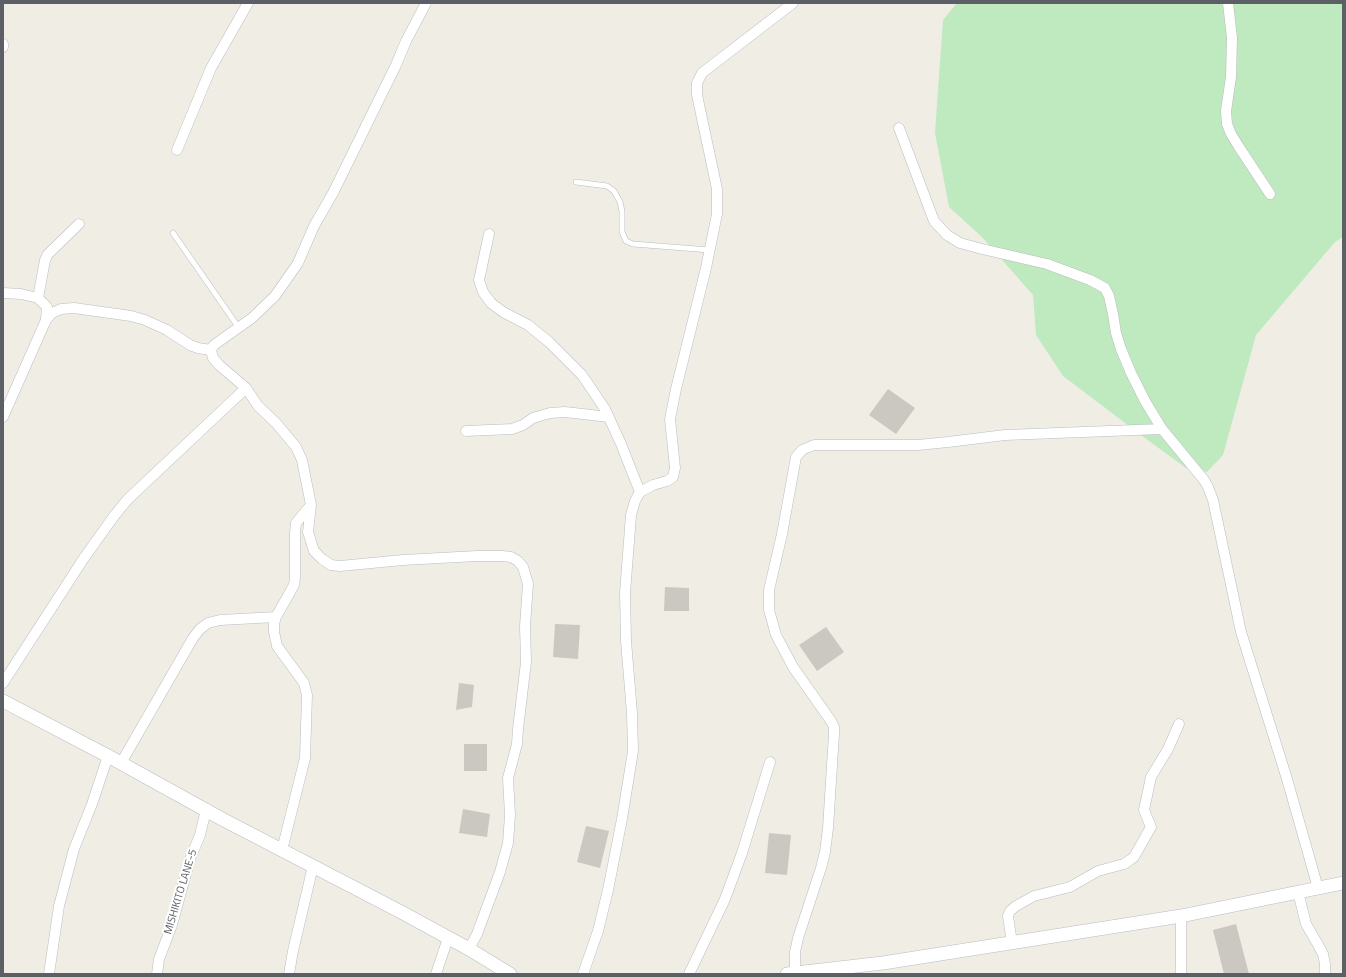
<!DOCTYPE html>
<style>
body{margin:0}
#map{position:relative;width:1346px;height:977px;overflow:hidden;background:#f0ede4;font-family:"Titillium Web",sans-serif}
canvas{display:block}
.frame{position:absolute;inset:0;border:4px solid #5c6066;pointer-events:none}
</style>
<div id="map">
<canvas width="1346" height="977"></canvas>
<div class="frame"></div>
</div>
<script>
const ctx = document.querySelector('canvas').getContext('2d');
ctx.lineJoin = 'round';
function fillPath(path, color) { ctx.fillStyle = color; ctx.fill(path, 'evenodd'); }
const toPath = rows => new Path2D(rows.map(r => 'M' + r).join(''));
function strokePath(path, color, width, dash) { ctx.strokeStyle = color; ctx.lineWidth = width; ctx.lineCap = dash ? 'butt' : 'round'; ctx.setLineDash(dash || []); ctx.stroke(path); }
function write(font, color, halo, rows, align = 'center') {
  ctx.font = font + ' "Titillium Web",sans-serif'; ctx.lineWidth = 4; ctx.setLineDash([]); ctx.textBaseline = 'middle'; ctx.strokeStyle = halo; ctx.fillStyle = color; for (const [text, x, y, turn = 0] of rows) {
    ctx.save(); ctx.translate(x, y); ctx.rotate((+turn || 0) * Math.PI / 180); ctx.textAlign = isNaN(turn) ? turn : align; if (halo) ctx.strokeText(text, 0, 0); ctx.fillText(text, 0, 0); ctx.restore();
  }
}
fillPath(toPath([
 [957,3,1343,3,1343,237,1335,242,1256,335,1223,455,1207,472,1186,468,1145,438,1063,376,1036,335,1033,295,982,237,949,207,935,133,943,20]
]), '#bfe9be');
fillPath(toPath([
 [888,389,915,408,896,434,869,415],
 [665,587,689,588,689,611,664,611],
 [555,624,580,625,578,659,553,657],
 [826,627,844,652,817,671,799,645],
 [459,683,474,685,472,707,456,710],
 [464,744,487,744,487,771,464,771],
 [463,809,490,814,487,837,459,833],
 [586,826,609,831,600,868,577,862],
 [769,833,791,835,787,875,765,873],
 [1236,924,1249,974,1224,974,1213,930]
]), '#cbc8c1');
const service = toPath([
 [576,182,607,186,614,191,620,202,622,211,622,232,626,241,633,244,710,250],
 [173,233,239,328]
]);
const minor = toPath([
 [426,3,406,41,396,65,333,193,314,226,298,263,275,296,252,318,214,345,211,350,213,358,219,365,246,388,258,406,276,423,296,447,302,460,311,505,308,532,314,551,322,559,331,565,340,566,403,560,477,556,502,556,511,557,518,561,523,567,528,584,525,626,526,662,518,729,517,744,508,778,510,815,508,843,500,872,477,934,469,949],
 [1228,3,1232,38,1231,77,1226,111,1227,124,1231,134,1239,147,1270,194],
 [3,44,3,47],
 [899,128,934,221,947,235,960,243,982,249,1047,264,1090,280,1105,288,1109,296,1113,314,1116,333,1121,349,1131,373,1145,401,1162,429,1204,480,1208,487,1213,500,1241,632,1287,779,1318,888],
 [177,150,211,68,248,3],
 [489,234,479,280,483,292,491,303,503,312,528,325,549,342,582,375,605,409,621,444,640,492],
 [3,293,21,294,38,298,47,307,46,320],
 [38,298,45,260,48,254,79,224],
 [3,417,46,320,52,313,61,309,74,308,131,316,145,320,167,330,190,345,198,348,211,350],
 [466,431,512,429,523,425,533,418,550,413,565,412,609,417],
 [3,683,84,558,114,516,128,499,246,388],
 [121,763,193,638,200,629,208,623,220,620,276,617],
 [282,850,305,758,307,695,304,683,277,646,274,632,274,624,276,617,294,585,295,578,295,533,296,523,311,505],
 [1298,892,1306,924,1317,943,1323,954,1325,964,1325,974],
 [1181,916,1181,974],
 [1012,943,1008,916,1010,911,1016,906,1034,896,1070,887,1098,871,1124,864,1130,860,1134,857,1151,827,1144,810,1151,777,1168,749,1179,724],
 [49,974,59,906,74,849,92,804,108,756],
 [157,974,159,959,172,925,190,859,200,835,206,810],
 [289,974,293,951,313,866],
 [436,974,448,938],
 [583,974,598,931,608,890,622,819,633,751,632,713,626,641,625,593,631,515,635,501,640,492,653,485,667,481,673,477,675,468,670,419,676,389,706,268,717,214,717,189,697,95,697,83,702,73,793,3],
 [689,974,725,899,742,853,770,762],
 [795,974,795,952,798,938,821,868,825,852,828,828,834,734,834,727,831,721,793,667,776,635,769,610,769,590,782,534,796,457,802,450,814,445,918,445,948,442,1005,435,1162,429]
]);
const tertiary = toPath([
 [3,701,108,756,222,819,403,913,469,949,510,974],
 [787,974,883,963,1181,916,1343,883]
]);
strokePath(service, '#b9bcc1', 6);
strokePath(minor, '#b9bcc1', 11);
strokePath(tertiary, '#b9bcc1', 14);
strokePath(service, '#fff', 5);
strokePath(minor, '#fff', 10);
strokePath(tertiary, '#fff', 13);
write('11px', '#5c6066', '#fff', [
 ["MISHIKITO LANE-5",181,892,-73]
]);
</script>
